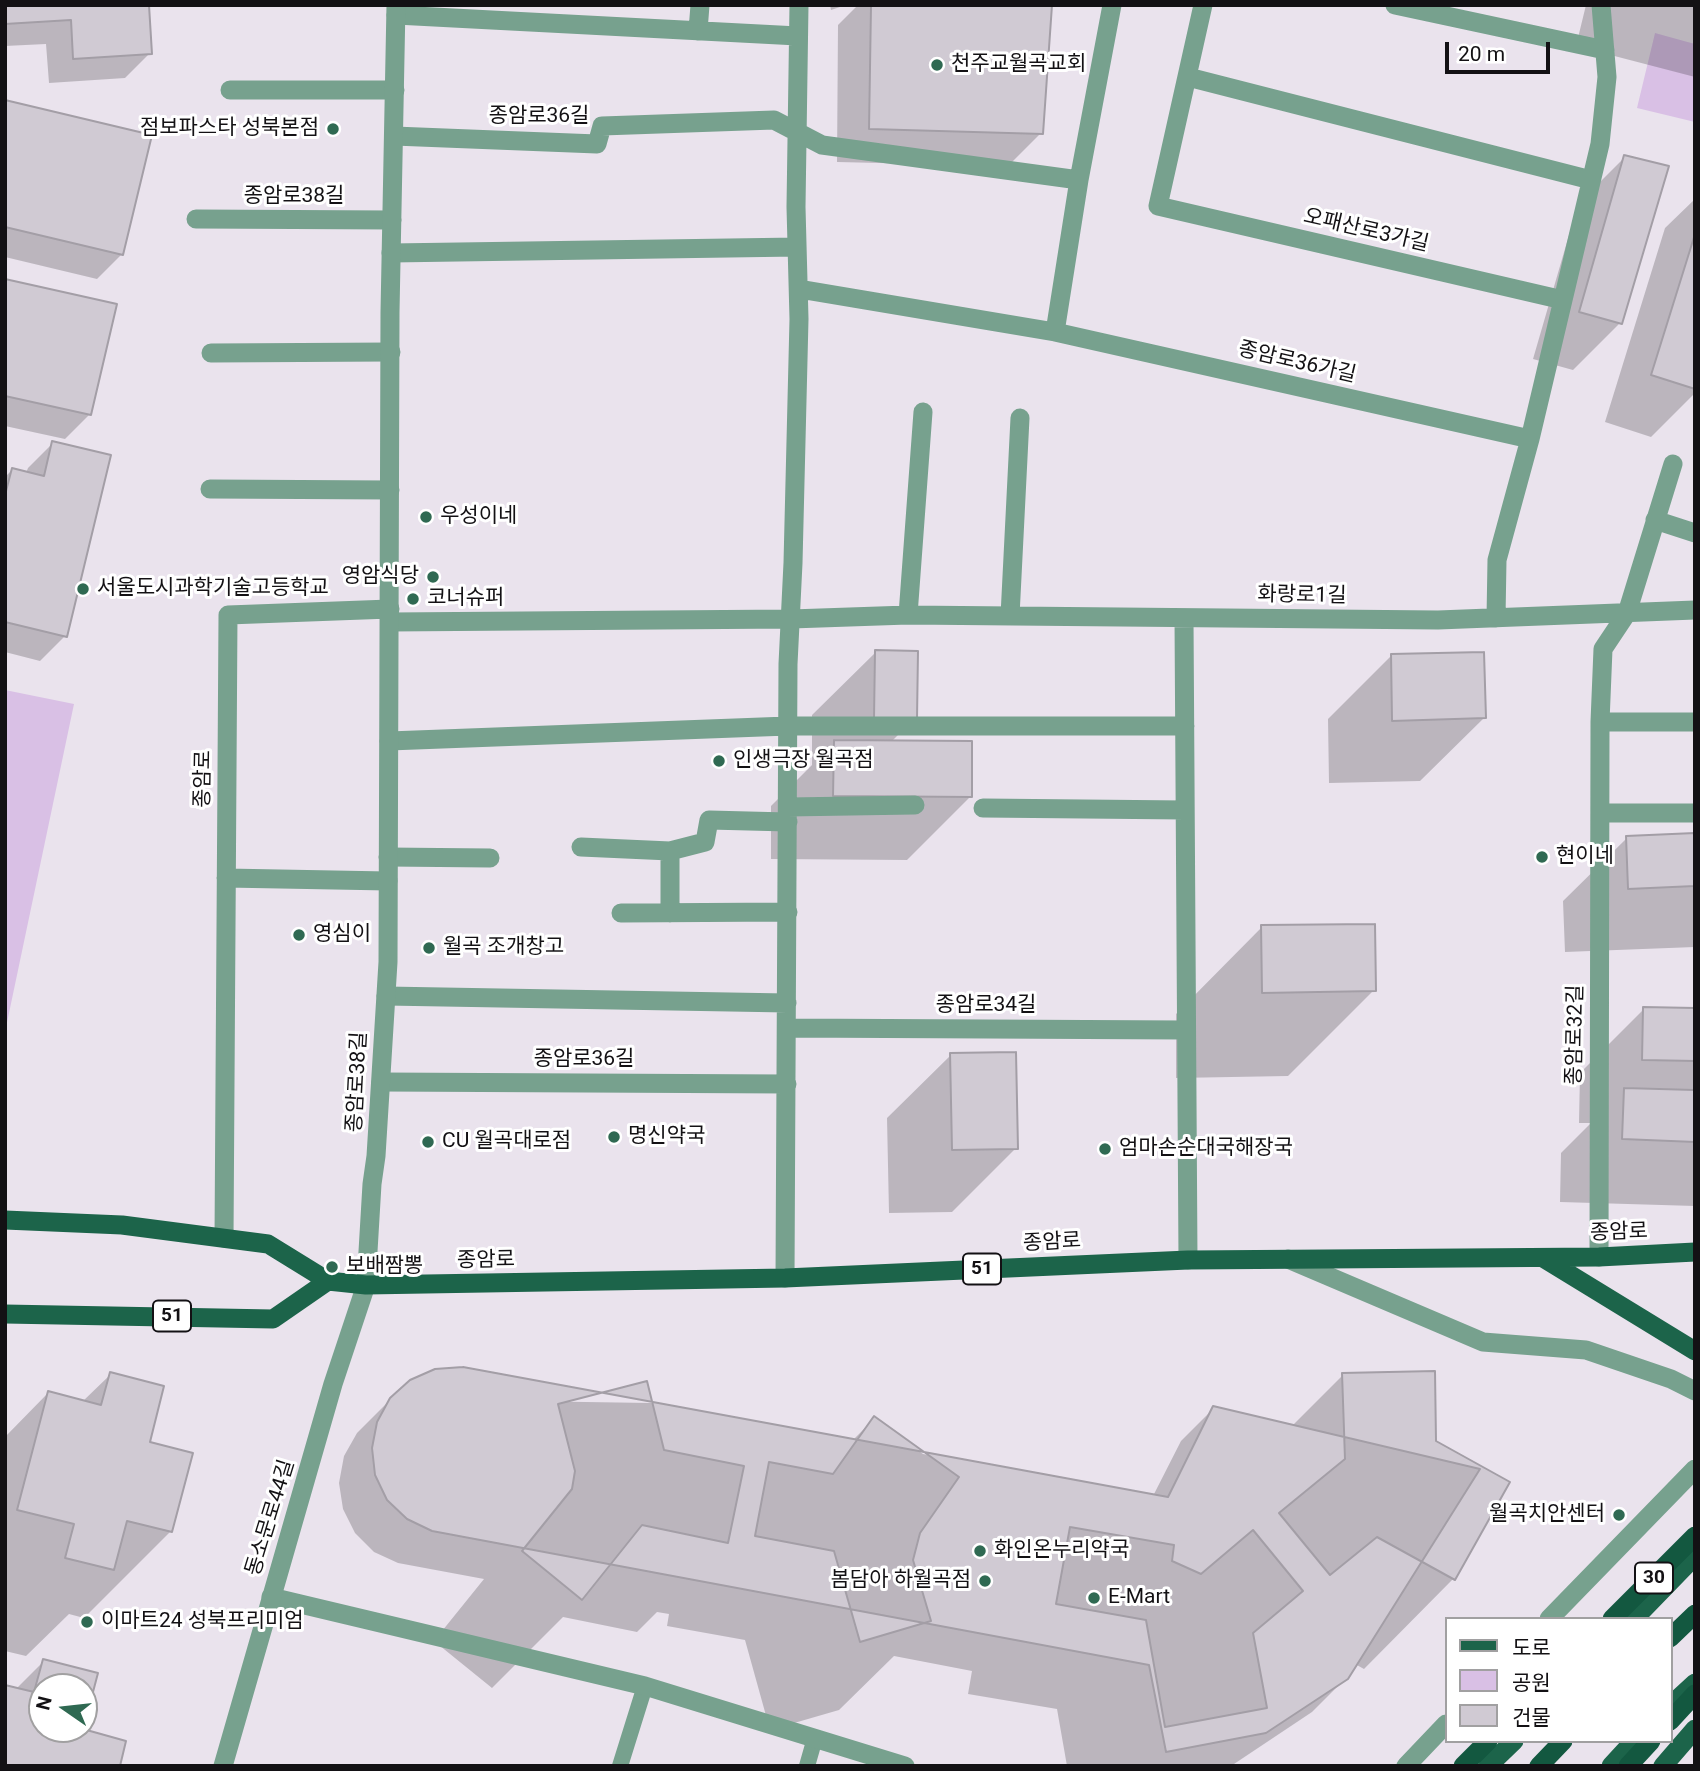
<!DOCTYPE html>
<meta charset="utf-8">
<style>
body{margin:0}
#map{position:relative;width:1700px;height:1771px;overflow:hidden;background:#eae3ed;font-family:Roboto,"Noto Sans KR",sans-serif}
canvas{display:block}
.frame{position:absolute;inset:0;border:7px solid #131114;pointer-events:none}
.legend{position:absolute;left:1445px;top:1617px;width:228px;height:126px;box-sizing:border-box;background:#fff;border:2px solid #a1a0a1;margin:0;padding:9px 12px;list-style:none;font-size:21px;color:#131114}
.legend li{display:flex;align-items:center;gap:14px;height:35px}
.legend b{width:35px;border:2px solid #a1a0a1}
.north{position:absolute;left:28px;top:1673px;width:70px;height:70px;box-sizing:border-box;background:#fff;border:2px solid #a1a0a1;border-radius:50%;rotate:284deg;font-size:19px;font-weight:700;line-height:28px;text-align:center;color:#131114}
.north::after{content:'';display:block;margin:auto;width:24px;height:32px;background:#2f6952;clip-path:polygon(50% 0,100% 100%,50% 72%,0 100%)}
.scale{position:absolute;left:1445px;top:42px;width:105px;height:32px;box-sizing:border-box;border:4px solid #131114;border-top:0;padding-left:9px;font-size:21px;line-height:24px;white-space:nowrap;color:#131114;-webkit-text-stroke:5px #fff;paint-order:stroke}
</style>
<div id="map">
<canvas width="1700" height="1771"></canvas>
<div class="frame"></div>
<ul class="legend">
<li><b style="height:9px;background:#1c644a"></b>도로</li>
<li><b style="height:19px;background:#d9c0e5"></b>공원</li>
<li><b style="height:19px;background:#d0cad3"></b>건물</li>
</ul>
<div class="north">N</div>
<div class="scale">20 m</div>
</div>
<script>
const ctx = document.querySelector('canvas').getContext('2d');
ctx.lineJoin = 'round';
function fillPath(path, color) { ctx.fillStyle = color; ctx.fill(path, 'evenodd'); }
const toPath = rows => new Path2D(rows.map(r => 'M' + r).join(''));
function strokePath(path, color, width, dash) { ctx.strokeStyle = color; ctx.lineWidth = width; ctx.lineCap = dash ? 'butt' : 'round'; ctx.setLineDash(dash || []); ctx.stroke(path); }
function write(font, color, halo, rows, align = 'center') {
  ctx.font = font + ' Roboto,"Noto Sans KR",sans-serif'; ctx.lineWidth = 6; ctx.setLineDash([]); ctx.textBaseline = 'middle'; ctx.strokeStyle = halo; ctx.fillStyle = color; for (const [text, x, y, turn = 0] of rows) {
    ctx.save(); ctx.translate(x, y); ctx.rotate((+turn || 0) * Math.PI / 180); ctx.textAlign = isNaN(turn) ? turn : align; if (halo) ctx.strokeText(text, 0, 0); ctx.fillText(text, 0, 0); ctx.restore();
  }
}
fillPath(toPath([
 [1655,33,1695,44,1695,122,1637,108],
 [5,690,74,704,5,1032]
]), '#d9c0e5');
fillPath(toPath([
 [5,5,147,5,150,53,125,78,49,83,46,44,5,46],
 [830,5,846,5,831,10],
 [858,5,1050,5,1041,133,1008,166,837,162,838,25],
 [1586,5,1695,5,1695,77,1576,46],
 [5,102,122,254,97,279,5,257],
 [1625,157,1620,323,1573,370,1533,359,1578,204],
 [1695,199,1695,393,1651,437,1605,422,1665,228],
 [5,281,90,414,65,439,5,426],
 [53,443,65,636,40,661,5,652,5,477,12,470,26,473,28,468],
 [876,652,915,718,890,743,970,797,907,860,771,859,771,806,812,765,812,715],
 [1391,656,1484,718,1420,781,1329,783,1328,719],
 [1695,835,1695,947,1565,952,1563,901,1627,838],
 [1262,927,1374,990,1288,1076,1176,1078,1176,1014],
 [1644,1009,1695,1010,1695,1206,1560,1202,1561,1153,1591,1123,1579,1123,1580,1073],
 [951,1055,1016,1148,952,1212,889,1213,887,1118],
 [111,1374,148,1443,171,1531,84,1618,69,1614,26,1656,5,1651,5,1437,48,1393,82,1402],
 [1343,1375,1434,1442,1507,1483,1453,1579,1364,1669,1355,1664,1346,1678,1312,1712,1231,1766,1067,1766,1057,1709,968,1694,972,1671,894,1656,839,1710,770,1730,745,1640,667,1626,669,1614,657,1612,637,1632,563,1617,492,1688,434,1641,484,1579,398,1563,374,1552,355,1533,343,1509,339,1483,344,1456,357,1433,391,1399,651,1403,852,1441,874,1419,923,1454,1153,1496,1181,1441,1214,1408,1292,1426],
 [44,1661,96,1674,84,1719,84,1687,42,1687,42,1729,81,1729,5,1766,16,1689]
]), '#0003');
const building = toPath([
 [5,5,149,5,152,54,73,59,71,20,5,24,5,5],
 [871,5,1052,5,1043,134,869,129,871,5],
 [5,100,152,135,123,255,5,227,5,100],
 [1624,155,1669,166,1622,324,1579,312,1624,155],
 [1695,234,1695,389,1651,375,1695,234],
 [5,279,117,304,91,415,5,396,5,279],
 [52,441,111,455,67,637,5,622,5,495,12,468,44,476,52,441],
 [875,650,918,651,917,719,874,718,875,650],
 [1484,652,1486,718,1392,721,1391,654,1484,652],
 [834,740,972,741,972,797,833,796,834,740],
 [1695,833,1695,886,1628,889,1626,836,1695,833],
 [1375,924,1376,991,1262,993,1261,925,1375,924],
 [1643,1007,1695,1008,1695,1061,1642,1060,1643,1007],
 [1016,1052,1018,1149,952,1150,950,1053,1016,1052],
 [1624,1088,1695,1090,1695,1142,1622,1139,1624,1088],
 [463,1367,1168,1497,1213,1406,1480,1469,1348,1679,1266,1733,1166,1752,1149,1665,432,1531,407,1519,387,1500,375,1475,372,1448,377,1422,390,1398,410,1380,435,1369,463,1367],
 [1435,1371,1436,1441,1510,1482,1455,1580,1377,1537,1330,1575,1279,1513,1345,1459,1342,1373,1435,1371],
 [110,1372,164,1386,150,1442,193,1453,172,1532,127,1521,114,1570,65,1558,74,1524,17,1510,48,1391,101,1405,110,1372],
 [647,1381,664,1450,744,1466,728,1543,642,1525,582,1600,522,1551,572,1489,575,1471,558,1404,647,1381],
 [874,1416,959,1477,920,1533,913,1560,931,1621,860,1642,834,1551,755,1536,769,1462,833,1474,874,1416],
 [1070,1527,1174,1545,1172,1561,1201,1574,1253,1530,1303,1591,1253,1633,1267,1708,1165,1727,1146,1620,1056,1604,1070,1527],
 [43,1659,98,1673,84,1726,84,1687,42,1687,42,1729,83,1729,126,1741,120,1766,5,1766,5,1685,34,1692,43,1659]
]);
fillPath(building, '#d0cad3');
strokePath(building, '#a39ea6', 2);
strokePath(toPath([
 [620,1766,645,1686],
 [807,1766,815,1738]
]), '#77a18e', 16);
strokePath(toPath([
 [1203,5,1158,206,1563,300],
 [1395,5,1605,50],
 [396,15,798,36],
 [698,31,700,5],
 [1188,77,1591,180],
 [230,90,395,90],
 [394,136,597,144,602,126,774,120,822,145,1079,180],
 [196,219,392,220],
 [391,253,797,247],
 [799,289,1055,332,1530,439],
 [1055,332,1079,180,1112,5],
 [211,353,391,352],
 [210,489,390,490],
 [1655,520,1695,533],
 [908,615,923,412],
 [1010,616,1020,418],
 [1184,618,1188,1260],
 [1496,618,1497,560,1530,439,1600,144,1607,77,1601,5],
 [390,622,791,619,908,615,1438,620,1695,610],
 [1600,722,1695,722],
 [389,741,788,726,1185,726],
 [788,807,915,805],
 [983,808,1185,810],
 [1601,813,1695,813],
 [581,847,670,851,705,842,709,820,788,822],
 [670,851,670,913],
 [388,857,490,858],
 [226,878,388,881],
 [621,913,788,912],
 [386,996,787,1003],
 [787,1028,1185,1030],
 [381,1082,787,1084],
 [224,1238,228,615,390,609],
 [1599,1257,1600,722,1603,649,1627,613,1673,464],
 [1288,1259,1483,1342,1586,1350,1671,1379,1695,1391],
 [785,1278,788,664,793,563,799,319,796,207,799,5],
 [271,1597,645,1686,905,1766],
 [1549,1619,1695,1469],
 [1406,1766,1446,1724]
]), '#77a18e', 19);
strokePath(toPath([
 [223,1766,333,1384,366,1285,372,1184,376,1156,388,962,390,312,396,5]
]), '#77a18e', 19);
strokePath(toPath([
 [5,1220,122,1225,268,1244,328,1281,366,1285,785,1278,1188,1260,1599,1257,1695,1252],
 [1543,1258,1695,1351],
 [5,1314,273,1319,328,1281],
 [1634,1619,1695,1556],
 [1670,1706,1695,1683],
 [1488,1766,1514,1741],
 [1611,1766,1634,1741],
 [1663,1766,1695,1729]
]), '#1c644a', 19);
strokePath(toPath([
 [1612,1619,1695,1536],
 [1670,1638,1695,1614],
 [1670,1721,1695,1694],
 [1463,1766,1488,1741],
 [1539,1766,1563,1741],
 [1628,1766,1651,1741]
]), '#135840', 19);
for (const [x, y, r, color] of [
 [937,65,7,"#2f6952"],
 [333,129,7,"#2f6952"],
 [426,517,7,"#2f6952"],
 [433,577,7,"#2f6952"],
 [83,589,7,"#2f6952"],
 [413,599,7,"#2f6952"],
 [719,761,7,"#2f6952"],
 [1542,857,7,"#2f6952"],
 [299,935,7,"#2f6952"],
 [429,948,7,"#2f6952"],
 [614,1137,7,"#2f6952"],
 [428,1142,7,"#2f6952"],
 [1105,1149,7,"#2f6952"],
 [332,1267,7,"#2f6952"],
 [1619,1515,7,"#2f6952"],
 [980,1551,7,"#2f6952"],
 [985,1581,7,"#2f6952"],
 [1094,1598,7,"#2f6952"],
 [87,1622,7,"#2f6952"]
]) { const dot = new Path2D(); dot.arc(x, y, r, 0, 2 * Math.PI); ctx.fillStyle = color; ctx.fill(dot); strokePath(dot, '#fff', 2.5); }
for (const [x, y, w] of [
 [982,1269,38],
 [172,1316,38],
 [1654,1578,38]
]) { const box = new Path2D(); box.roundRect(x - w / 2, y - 15.5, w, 31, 5); ctx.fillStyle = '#fff'; ctx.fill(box); strokePath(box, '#131114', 2); }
write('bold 19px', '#131114', null, [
 ["51",982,1269],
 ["51",172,1316],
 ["30",1654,1578]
]);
write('21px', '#131114', '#fff', [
 ["천주교월곡교회",951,65],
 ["점보파스타 성북본점",319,129,"right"],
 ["우성이네",440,517],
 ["영암식당",419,577,"right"],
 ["서울도시과학기술고등학교",97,589],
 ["코너슈퍼",427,599],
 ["인생극장 월곡점",733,761],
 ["현이네",1556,857],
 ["영심이",313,935],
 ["월곡 조개창고",443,948],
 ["명신약국",628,1137],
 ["CU 월곡대로점",442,1142],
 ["엄마손순대국해장국",1119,1149],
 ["보배짬뽕",346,1267],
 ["월곡치안센터",1605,1515,"right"],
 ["화인온누리약국",994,1551],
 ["봄담아 하월곡점",971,1581,"right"],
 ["E-Mart",1108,1598],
 ["이마트24 성북프리미엄",101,1622]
], 'left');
write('21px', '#131114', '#fff', [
 ["종암로36길",539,117],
 ["종암로38길",294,197],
 ["오패산로3가길",1366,231,13],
 ["종암로36가길",1297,363,13],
 ["화랑로1길",1302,596,1],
 ["종암로",204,779,-89],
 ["종암로34길",986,1006],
 ["종암로32길",1576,1035,-89],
 ["종암로36길",584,1060],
 ["종암로38길",358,1082,-87],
 ["종암로",1619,1233,-2],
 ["종암로",1052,1243,-3],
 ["종암로",486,1261,-1],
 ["동소문로44길",271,1518,-73]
]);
</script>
